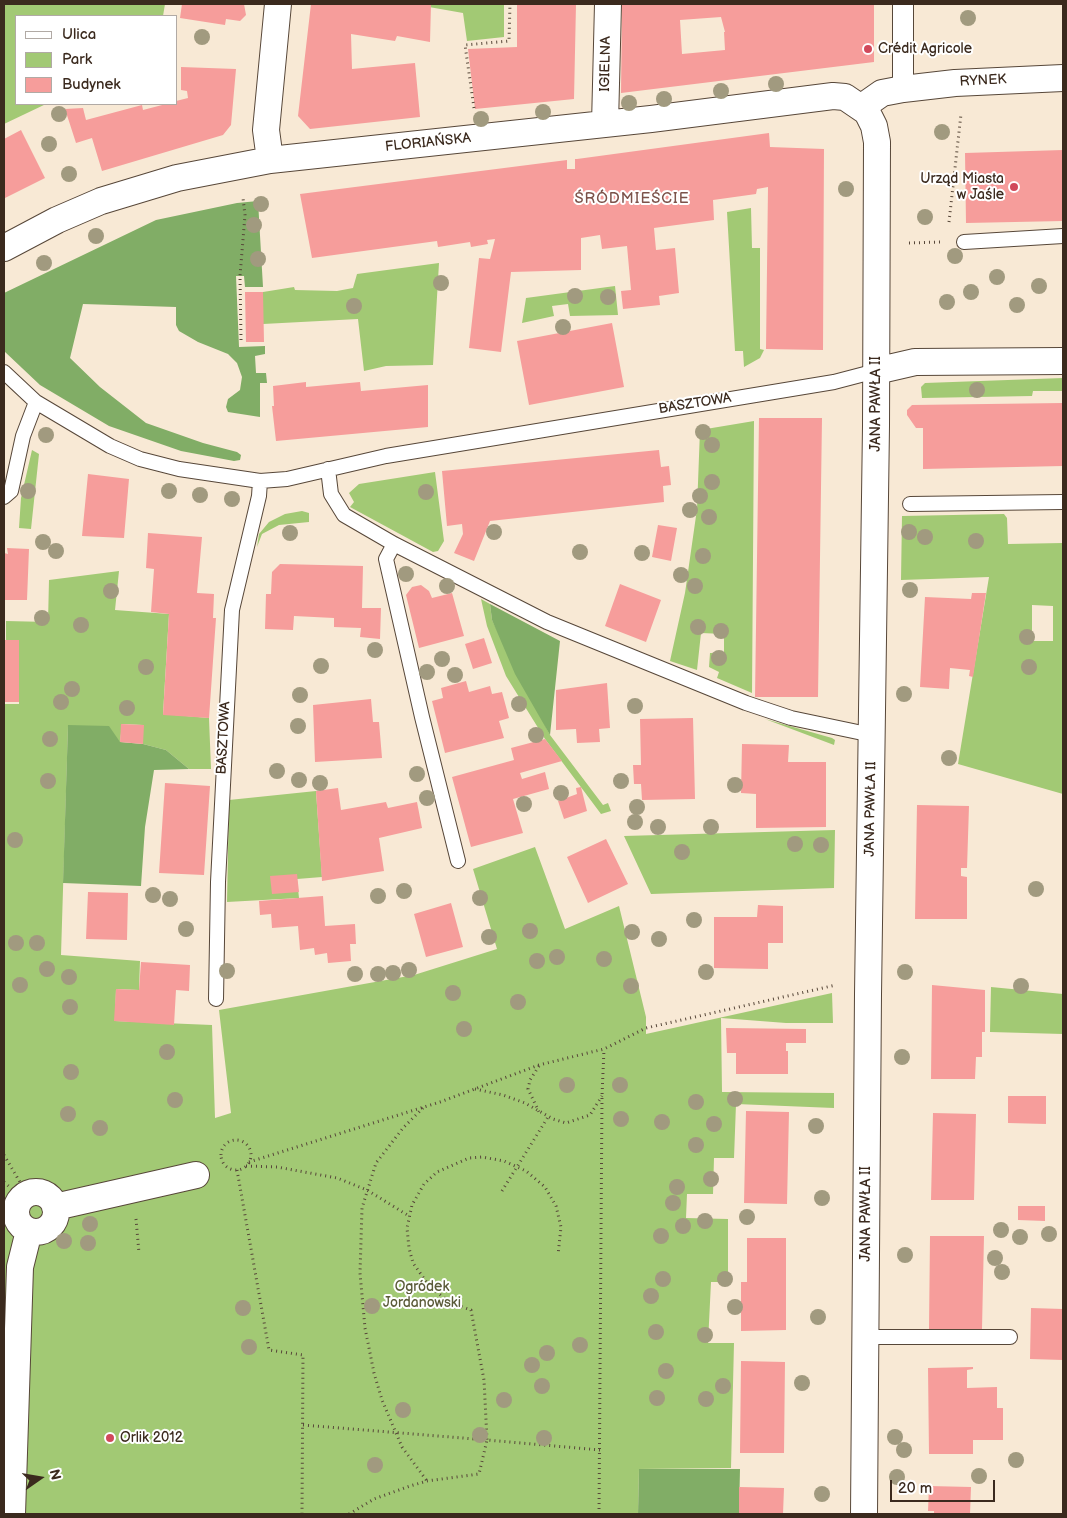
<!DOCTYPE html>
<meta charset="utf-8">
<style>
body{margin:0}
#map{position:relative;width:1067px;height:1518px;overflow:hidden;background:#f8e9d5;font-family:"Balsamiq Sans",sans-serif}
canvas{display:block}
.frame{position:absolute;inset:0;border:5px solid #3b2a1e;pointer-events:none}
.legend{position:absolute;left:15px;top:15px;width:162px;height:90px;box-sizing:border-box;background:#fff;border:1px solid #b1aaa5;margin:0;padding:6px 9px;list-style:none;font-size:15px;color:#3b2a1e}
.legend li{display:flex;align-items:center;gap:10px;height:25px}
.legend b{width:25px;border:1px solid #b1aaa5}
.north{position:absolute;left:15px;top:1453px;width:50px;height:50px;-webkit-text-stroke:4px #fff;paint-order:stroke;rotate:77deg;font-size:14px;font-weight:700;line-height:20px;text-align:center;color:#3b2a1e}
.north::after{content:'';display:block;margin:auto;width:18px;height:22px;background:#3b2a1e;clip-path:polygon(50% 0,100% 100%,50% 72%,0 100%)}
.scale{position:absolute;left:890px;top:1480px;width:105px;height:22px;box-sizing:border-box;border:2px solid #3b2a1e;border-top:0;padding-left:6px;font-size:15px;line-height:18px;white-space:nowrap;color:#3b2a1e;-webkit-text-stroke:4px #fff;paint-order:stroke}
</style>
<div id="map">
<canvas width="1067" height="1518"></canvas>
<div class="frame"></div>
<ul class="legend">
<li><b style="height:6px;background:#fff"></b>Ulica</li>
<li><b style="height:14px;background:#a2c974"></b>Park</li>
<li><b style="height:14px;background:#f69d9b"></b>Budynek</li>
</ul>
<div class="north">N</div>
<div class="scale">20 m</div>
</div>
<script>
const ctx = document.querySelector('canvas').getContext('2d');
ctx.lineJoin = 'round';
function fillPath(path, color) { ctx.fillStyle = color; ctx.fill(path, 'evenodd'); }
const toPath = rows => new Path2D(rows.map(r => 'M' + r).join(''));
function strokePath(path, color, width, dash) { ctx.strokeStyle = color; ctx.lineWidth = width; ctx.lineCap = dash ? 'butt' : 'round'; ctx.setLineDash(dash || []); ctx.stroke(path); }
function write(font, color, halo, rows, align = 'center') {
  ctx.font = font + ' "Balsamiq Sans",sans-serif'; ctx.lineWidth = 4; ctx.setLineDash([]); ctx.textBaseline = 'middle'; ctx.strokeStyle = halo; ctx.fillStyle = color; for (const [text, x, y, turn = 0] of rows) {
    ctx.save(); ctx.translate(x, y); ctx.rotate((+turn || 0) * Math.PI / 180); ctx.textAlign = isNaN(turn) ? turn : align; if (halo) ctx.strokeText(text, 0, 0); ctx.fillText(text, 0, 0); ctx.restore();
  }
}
fillPath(toPath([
 [4,4,165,4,163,16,16,16,16,104,46,104,4,124],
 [431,4,504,4,504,37,467,41,463,13,429,7],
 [751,208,752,248,760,248,760,349,764,350,760,358,744,367,743,351,735,351,727,212],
 [439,263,433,365,386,366,364,371,358,319,263,324,263,292,294,287,295,290,337,291,353,288,357,274],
 [615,286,618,315,570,316,568,304,552,306,554,316,522,323,526,298],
 [1063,378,1063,391,1033,391,1032,396,922,398,921,387,925,383],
 [754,421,752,693,717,678,719,672,709,667,710,653,724,653,724,634,701,633,697,670,670,661,685,593,697,509,700,430],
 [32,450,39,454,31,529,19,528,21,498],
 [435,472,444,541,438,551,433,552,350,507,354,502,349,493,359,484],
 [302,511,309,513,309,522,279,525,262,534,257,547,259,534,269,522,285,514],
 [1004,514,1007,518,1008,544,1063,543,1063,794,958,764,989,577,901,580,902,516],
 [1032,605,1053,606,1053,641,1032,641],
 [119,571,115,610,169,614,163,714,209,718,211,769,189,769,166,750,143,744,143,725,122,724,120,742,68,726,61,955,140,961,139,990,116,989,115,1021,212,1025,215,1118,231,1113,219,1010,414,975,497,949,473,869,535,847,565,929,619,906,646,1017,646,1034,832,993,833,1023,786,1023,721,1018,722,1092,834,1093,834,1108,736,1104,734,1158,714,1158,713,1194,687,1194,686,1218,728,1219,728,1282,711,1282,708,1343,734,1343,731,1468,639,1469,638,1514,4,1514,4,704,19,704,19,640,6,640,6,621,48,622,49,580],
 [481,599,490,604,492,620,550,735,603,805,608,803,611,811,601,814,545,739,506,676,487,626],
 [765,719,832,738,835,740,834,745],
 [316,791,322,877,297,879,299,898,227,902,229,800],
 [835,830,834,888,651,894,624,836],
 [991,987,1063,994,1063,1034,990,1032]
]), '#a2c974');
fillPath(toPath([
 [258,201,263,287,245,287,244,276,236,276,239,347,265,346,265,354,255,356,256,373,266,373,267,383,260,383,260,417,228,412,226,407,228,399,240,390,242,377,237,363,228,354,198,342,179,331,176,325,176,307,83,304,70,358,100,387,146,423,203,443,237,452,241,455,240,460,234,461,181,451,109,426,40,385,4,351,4,293,156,220,237,203],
 [490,604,560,641,550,735,515,674,492,620],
 [68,725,109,726,120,742,143,744,166,750,189,769,154,770,145,827,141,886,63,883],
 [639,1469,740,1469,739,1514,638,1514]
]), '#81ad66');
fillPath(toPath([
 [182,4,244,4,246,15,240,21,226,19,225,25,180,18],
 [311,4,431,4,430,42,397,36,395,41,351,34,352,69,415,63,420,117,310,129,298,116],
 [517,4,576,4,574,99,475,109,468,49,517,47],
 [635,4,874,4,874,62,621,93,622,5],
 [721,17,725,32,724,32,725,50,682,54,680,20],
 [181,67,236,69,231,125,223,135,102,171,92,138,76,143,65,109,83,108,86,120,142,105,143,110,166,104,176,104,176,101,188,98,187,91,181,90],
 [21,130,45,178,5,198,4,139],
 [769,133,770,147,824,149,823,350,766,349,768,187,757,189,756,194,713,200,714,220,654,228,656,250,675,248,679,293,659,296,660,305,623,309,621,291,631,290,627,246,602,249,600,235,581,238,581,270,511,272,501,352,469,348,479,258,490,259,495,239,487,240,488,244,471,247,470,242,438,247,437,241,312,258,300,194,567,160,567,169,575,169,575,159,577,159],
 [1063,150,1063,221,966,223,965,153],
 [245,292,263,292,264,342,246,342],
 [612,323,624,387,529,405,517,341],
 [306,382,306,387,360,382,361,391,428,385,428,427,276,441,272,406,274,406,273,386],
 [1063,403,1063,466,923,469,923,428,916,428,907,415,907,410,912,405],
 [759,418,822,418,818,697,755,697],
 [659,450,661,467,669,466,671,485,663,486,664,502,490,521,474,561,454,553,463,534,462,524,447,526,442,471],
 [88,474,129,479,124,538,82,536],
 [658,525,677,528,671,561,652,557],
 [148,533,202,537,197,593,214,594,213,618,216,618,209,718,163,715,169,614,151,612,154,569,146,568],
 [7,548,29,549,27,600,4,600,4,553,8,554],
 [280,564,363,566,362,608,381,608,380,639,360,637,361,628,334,627,334,618,294,616,293,630,265,629,266,594,271,594,272,572],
 [620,584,661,600,646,642,605,626],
 [421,585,429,591,432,598,452,593,464,636,419,648,406,595,412,587],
 [972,593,986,593,973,677,969,676,970,670,950,668,949,689,920,687,925,597,971,599],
 [484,638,492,663,473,669,465,644],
 [4,640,19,640,19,702,4,702],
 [466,681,469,692,490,686,492,694,502,692,509,718,499,721,504,738,445,753,432,701,443,698,441,688],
 [607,683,610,728,599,729,600,742,577,743,576,729,556,730,556,690],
 [371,699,373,722,379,722,382,758,315,762,313,705],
 [693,718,695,799,642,800,641,784,634,784,633,765,641,765,640,719],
 [121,724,144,725,143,744,120,742],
 [545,739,562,761,520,773,522,779,545,772,549,789,513,799,523,833,471,847,452,777,514,760,511,748],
 [742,744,789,745,788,762,826,762,826,827,756,828,756,794,741,793],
 [165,783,210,786,204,875,159,873],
 [581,787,587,811,564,819,558,801,577,794,576,788],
 [338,788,341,810,386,802,388,808,417,802,422,828,379,838,384,871,322,881,316,791],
 [917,805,969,806,967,868,961,868,961,876,967,877,967,919,915,919],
 [606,839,628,884,588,903,567,857],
 [297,874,299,892,272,894,270,876],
 [88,892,128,893,127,940,86,939],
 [323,896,325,926,355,924,356,944,350,944,351,961,328,963,327,953,315,955,314,948,300,950,298,926,272,928,271,914,260,915,259,901],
 [451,903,463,947,426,957,414,914],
 [758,905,783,906,783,943,768,943,768,969,714,968,714,917,757,917],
 [141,962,190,965,189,991,176,990,174,1025,114,1021,116,989,139,990],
 [932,985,985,990,985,1032,982,1032,982,1057,976,1057,975,1079,931,1079],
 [726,1028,806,1029,806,1043,786,1043,786,1051,788,1051,788,1074,736,1074,736,1053,727,1053],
 [1008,1096,1046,1096,1046,1124,1008,1123],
 [746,1111,789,1112,787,1204,744,1203],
 [933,1113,976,1114,974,1200,931,1200],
 [1018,1206,1045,1206,1045,1221,1018,1220],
 [930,1236,984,1236,982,1329,929,1329],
 [747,1238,786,1238,786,1330,741,1331,741,1282,747,1282],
 [1031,1308,1063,1309,1063,1360,1030,1359],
 [741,1361,785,1362,784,1453,740,1453],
 [973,1367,973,1369,967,1370,967,1388,997,1387,997,1408,1003,1408,1003,1440,973,1440,973,1454,929,1454,928,1368],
 [929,1486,971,1487,970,1514,934,1514,934,1511,928,1511],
 [739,1487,784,1488,783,1514,739,1514]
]), '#f69d9b');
const service = toPath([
 [964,242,1063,236],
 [4,372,36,402,110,446,140,459,179,469,260,481,287,479,386,456,834,382,876,371],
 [328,469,331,494,344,515,394,544,547,622,746,703,791,718,872,735],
 [4,497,11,491,23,436,36,402],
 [910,504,1063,502],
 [394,544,386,559,422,717,458,861],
 [216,999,218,882,232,610,259,496,260,481],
 [865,1337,1010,1337]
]);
const pedestrian = toPath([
 [903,89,903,4]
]);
const minor = toPath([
 [862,107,882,93,903,89,955,83,1063,78],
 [605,124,608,4],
 [270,160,266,130,278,4],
 [4,248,57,220,101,201,177,178,270,160,651,119,833,96,845,97,867,112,874,126,877,142,876,426,868,994,864,1514],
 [876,371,915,362,1063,361],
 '16 1212a20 20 0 1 1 40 0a20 20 0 1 1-40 0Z',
 [55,1207,196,1175],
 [12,1514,20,1267,29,1231]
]);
strokePath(service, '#574739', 16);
strokePath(pedestrian, '#574739', 22);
strokePath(minor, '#574739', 28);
strokePath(toPath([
 [474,108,465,45,509,41,510,4],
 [949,222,961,114],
 [909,243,940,242],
 [241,340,240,276,245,215,243,198],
 [539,1066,530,1080,528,1089,539,1112],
 [475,1089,503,1095,525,1103,553,1119,566,1123,590,1115,602,1096],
 [423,1108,403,1128,376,1163,362,1208,360,1273,365,1328,374,1373,382,1400,402,1447,427,1481],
 '221 1155a15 15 0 1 1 30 0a15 15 0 1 1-30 0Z',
 [4,1155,27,1194],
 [249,1162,440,1102,539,1065,604,1049,646,1028,836,985],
 [246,1166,277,1167,337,1178,367,1190,409,1216],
 [237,1170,269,1350,303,1355,302,1514],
 [4,1182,22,1198],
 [502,1191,548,1117],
 [136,1219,139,1253],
 [303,1425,487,1440,484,1380,471,1310,451,1303,430,1287,413,1263,409,1248,407,1228,412,1205,424,1184,437,1172,469,1158,482,1157,504,1161,526,1171,545,1187,556,1206,561,1227,558,1255],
 [349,1514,374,1499,410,1486,427,1481,479,1474,487,1440,600,1450],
 [599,1514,602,1096,604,1049]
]), '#574739', 3, [1, 4]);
strokePath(service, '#fff', 14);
strokePath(pedestrian, '#fff', 20);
strokePath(minor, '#fff', 26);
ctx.fillStyle = '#a19a7f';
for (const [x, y] of [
 [968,18],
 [202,37],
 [776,84],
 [721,91],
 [664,99],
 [629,103],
 [543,112],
 [59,114],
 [481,119],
 [942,132],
 [49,144],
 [69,174],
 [846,189],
 [261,204],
 [925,217],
 [254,225],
 [96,236],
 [955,256],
 [258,259],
 [44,263],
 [997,277],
 [441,283],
 [1039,286],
 [971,292],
 [575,296],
 [608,297],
 [947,302],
 [1017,305],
 [354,306],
 [563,327],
 [977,390],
 [703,432],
 [46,435],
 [712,445],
 [712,482],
 [28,491],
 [169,491],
 [426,492],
 [200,495],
 [700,496],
 [232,499],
 [690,510],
 [709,517],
 [494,532],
 [909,532],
 [290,533],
 [925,537],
 [976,541],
 [43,542],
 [56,551],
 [580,552],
 [642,553],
 [703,556],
 [406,574],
 [681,575],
 [447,586],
 [695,586],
 [910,590],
 [111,591],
 [42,618],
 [81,625],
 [698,627],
 [721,631],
 [1027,637],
 [375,650],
 [719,658],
 [442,659],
 [321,666],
 [146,667],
 [1029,667],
 [427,672],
 [455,675],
 [72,689],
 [904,694],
 [300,695],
 [61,702],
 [519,704],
 [635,706],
 [127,708],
 [298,726],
 [536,735],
 [50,739],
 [949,758],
 [277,771],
 [417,774],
 [299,780],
 [48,781],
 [621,781],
 [320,783],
 [735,785],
 [561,793],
 [427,798],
 [524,804],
 [637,807],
 [635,822],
 [658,827],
 [711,827],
 [15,840],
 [795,844],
 [821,845],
 [682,852],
 [1036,889],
 [404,891],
 [153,895],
 [378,896],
 [480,898],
 [170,899],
 [694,920],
 [186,929],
 [530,931],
 [632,932],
 [489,937],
 [659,939],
 [16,943],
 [37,943],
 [557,957],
 [604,959],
 [537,961],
 [47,969],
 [409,970],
 [227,971],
 [706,972],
 [905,972],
 [393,973],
 [355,974],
 [378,974],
 [69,977],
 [20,985],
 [631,986],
 [1021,986],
 [453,993],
 [518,1002],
 [70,1007],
 [464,1029],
 [167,1052],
 [902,1057],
 [71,1072],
 [567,1085],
 [620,1085],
 [735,1099],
 [175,1100],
 [696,1102],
 [68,1114],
 [621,1119],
 [662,1122],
 [714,1124],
 [816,1126],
 [100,1128],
 [696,1145],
 [711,1179],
 [677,1187],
 [822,1198],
 [673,1203],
 [747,1217],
 [705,1221],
 [90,1224],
 [683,1226],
 [1001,1230],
 [1049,1234],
 [661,1236],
 [1020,1237],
 [64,1241],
 [88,1243],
 [905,1255],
 [995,1258],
 [1002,1272],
 [663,1279],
 [725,1279],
 [651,1296],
 [372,1306],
 [735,1307],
 [243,1308],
 [818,1317],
 [656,1332],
 [705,1335],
 [580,1345],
 [249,1347],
 [547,1353],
 [532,1365],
 [666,1371],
 [802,1383],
 [542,1386],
 [723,1386],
 [657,1398],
 [706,1399],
 [504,1400],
 [403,1410],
 [480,1435],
 [895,1437],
 [544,1438],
 [904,1450],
 [1016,1460],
 [375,1465],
 [979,1476],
 [897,1477],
 [822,1494]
]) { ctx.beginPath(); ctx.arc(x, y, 8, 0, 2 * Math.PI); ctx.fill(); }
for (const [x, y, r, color] of [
 [868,49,5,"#d1495b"],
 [1014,187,5,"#d1495b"],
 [110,1438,5,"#d1495b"]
]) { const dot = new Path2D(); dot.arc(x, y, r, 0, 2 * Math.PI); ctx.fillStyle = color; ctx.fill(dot); strokePath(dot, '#fff', 2); }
write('14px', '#3b2a1e', '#fff', [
 ["Crédit Agricole",878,49],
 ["Urząd Miasta",1004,179,"right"],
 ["w Jaśle",1004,195,"right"],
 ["Orlik 2012",120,1438]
], 'left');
write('14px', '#3b2a1e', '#fff', [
 ["IGIELNA",606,64,-89],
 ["RYNEK",983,81,-3],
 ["FLORIAŃSKA",428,143,-6],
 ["BASZTOWA",695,404,-9],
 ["JANA PAWŁA II",876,404,-90],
 ["BASZTOWA",224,738,-87],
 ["JANA PAWŁA II",871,809,-89],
 ["JANA PAWŁA II",866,1214,-90]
]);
write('14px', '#5a5a38', '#fff', [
 ["Ogródek",422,1287],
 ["Jordanowski",422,1303]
]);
ctx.letterSpacing = '1px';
write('15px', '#7c524a', '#fff', [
 ["ŚRÓDMIEŚCIE",632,199]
]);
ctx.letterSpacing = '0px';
</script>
